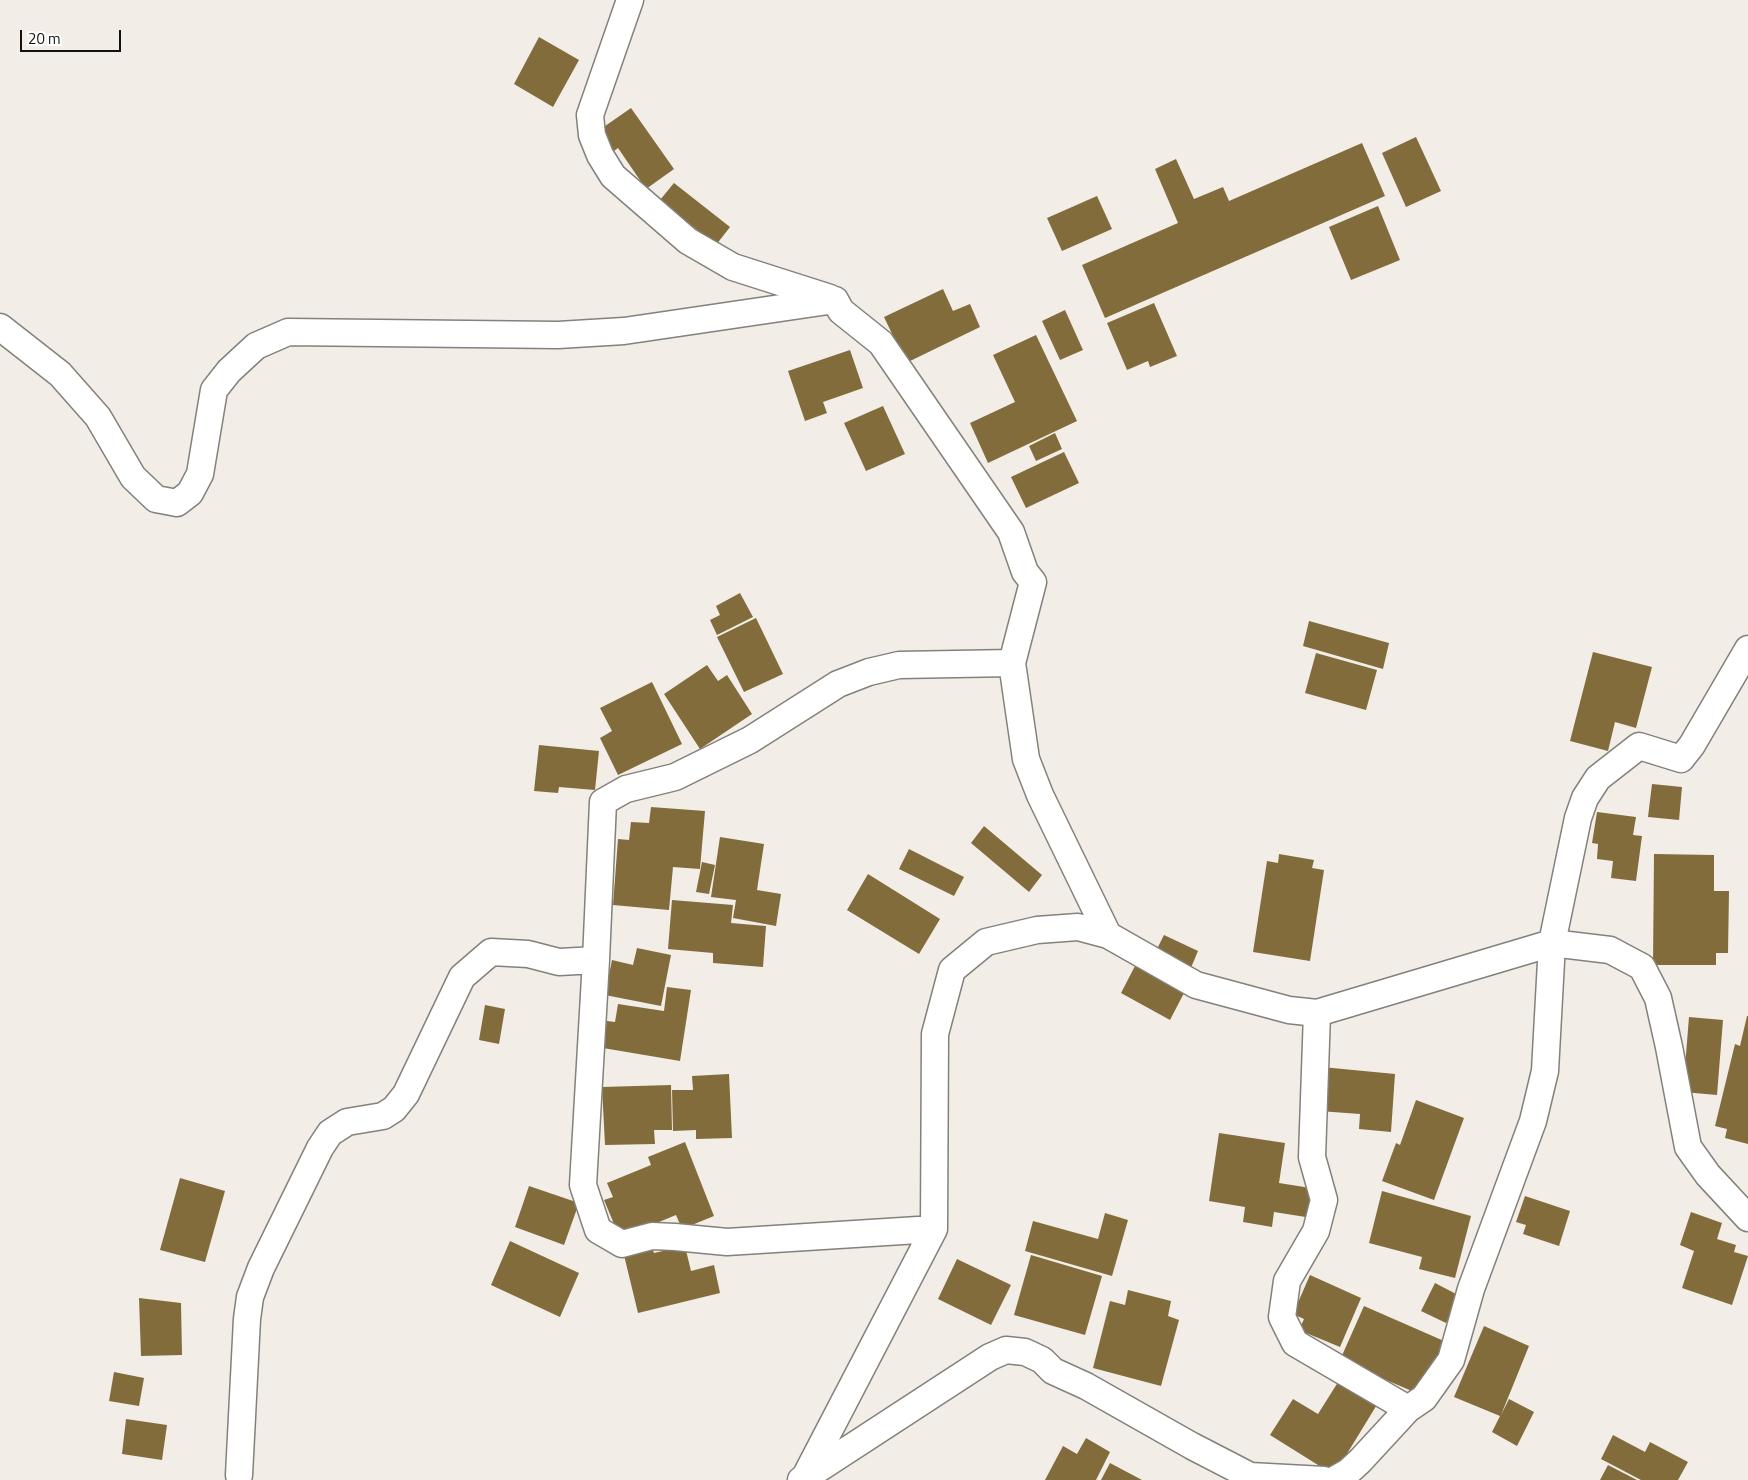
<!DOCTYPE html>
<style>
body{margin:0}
#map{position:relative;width:1748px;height:1480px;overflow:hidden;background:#f2eee7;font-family:"Titillium Web",sans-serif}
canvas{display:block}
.scale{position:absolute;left:20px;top:30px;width:101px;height:22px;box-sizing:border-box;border:2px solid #13120f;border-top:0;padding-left:6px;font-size:15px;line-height:18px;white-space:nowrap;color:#13120f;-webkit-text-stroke:4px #fff;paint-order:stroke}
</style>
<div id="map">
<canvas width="1748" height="1480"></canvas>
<div class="scale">20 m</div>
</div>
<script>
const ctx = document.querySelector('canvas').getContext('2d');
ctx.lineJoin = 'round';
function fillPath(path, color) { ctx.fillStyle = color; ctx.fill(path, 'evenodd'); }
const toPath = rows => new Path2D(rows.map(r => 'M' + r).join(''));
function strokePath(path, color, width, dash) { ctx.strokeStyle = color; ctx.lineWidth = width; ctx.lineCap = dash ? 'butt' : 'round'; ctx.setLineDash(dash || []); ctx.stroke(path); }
fillPath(toPath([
 [539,37,579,60,553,107,514,84],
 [631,108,674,169,646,189,618,148,610,154,595,133],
 [1416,137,1441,191,1406,207,1382,153],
 [1362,143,1385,196,1105,318,1082,265,1178,223,1155,169,1176,159,1194,199,1223,187,1229,201],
 [674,183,730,227,716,245,660,200],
 [1097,196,1112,229,1062,251,1047,218],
 [1378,206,1400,260,1351,280,1329,227],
 [943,289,953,311,970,304,980,327,906,363,884,317],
 [1154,303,1177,356,1150,367,1148,361,1127,370,1107,323],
 [1065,310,1083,350,1060,360,1042,321],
 [1036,335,1077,421,988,463,970,423,1015,402,993,355],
 [850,350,863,388,823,402,827,413,805,421,788,371],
 [883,406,905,454,866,471,844,423],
 [1055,433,1062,449,1036,461,1029,446],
 [1064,452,1079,483,1026,508,1011,477],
 [740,593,753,617,717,635,710,620,720,615,716,606],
 [756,618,783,674,744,692,717,637],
 [1309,621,1389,643,1383,669,1303,646],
 [1593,652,1652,667,1636,728,1615,722,1608,751,1570,741],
 [1316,653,1377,670,1366,710,1305,693],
 [707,665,718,681,727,675,752,714,700,749,664,694],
 [652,682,682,744,618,775,600,738,612,731,600,708],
 [539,745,599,751,595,790,559,787,558,793,534,791],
 [1652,784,1682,787,1679,820,1648,817],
 [651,807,705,811,700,869,673,867,669,910,613,905,618,839,629,840,631,822,649,823],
 [1597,812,1636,817,1633,835,1642,836,1636,881,1611,878,1613,861,1597,859,1598,844,1592,843],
 [984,826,1042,875,1029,892,971,843],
 [720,837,764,844,757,890,781,894,776,926,733,918,736,900,711,897],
 [909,849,964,877,954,896,899,869],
 [1279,854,1314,860,1312,868,1324,870,1310,961,1253,952,1267,861,1278,863],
 [1654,854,1714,855,1714,891,1729,891,1728,953,1716,953,1716,965,1653,965],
 [702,862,715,865,709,894,696,892],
 [868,874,940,919,919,954,847,910],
 [672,900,733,905,731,923,766,926,763,967,713,963,713,953,668,949],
 [1164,935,1198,951,1190,970,1155,953],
 [637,948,671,955,661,1006,605,995,612,960,633,965],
 [1135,966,1184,993,1170,1020,1121,993],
 [667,987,691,990,680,1061,603,1048,607,1021,615,1022,618,1004,664,1011],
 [485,1005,505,1009,499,1044,479,1040],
 [1747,1016,1748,1016,1748,1144,1725,1138,1727,1129,1715,1126,1735,1044,1740,1046],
 [1689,1017,1723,1020,1717,1095,1683,1092],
 [1322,1067,1395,1074,1391,1132,1359,1129,1360,1114,1319,1111],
 [729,1074,732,1138,696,1139,696,1130,673,1131,672,1090,693,1090,692,1076],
 [671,1085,672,1130,654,1130,655,1144,605,1145,602,1087],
 [1416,1100,1464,1118,1434,1200,1382,1181,1396,1143,1400,1145],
 [1219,1133,1285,1143,1279,1183,1317,1189,1312,1218,1274,1212,1272,1227,1243,1222,1245,1207,1209,1201],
 [685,1142,714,1216,682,1229,676,1215,620,1238,604,1200,613,1197,607,1183,651,1165,648,1157],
 [180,1178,225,1191,205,1262,160,1250],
 [529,1186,579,1203,564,1245,515,1227],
 [1382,1191,1471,1216,1455,1278,1419,1269,1422,1257,1369,1243],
 [1525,1196,1570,1211,1559,1246,1523,1234,1526,1225,1516,1222],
 [1691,1212,1722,1223,1717,1239,1736,1245,1734,1252,1748,1256,1732,1305,1682,1288,1694,1251,1680,1245],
 [1105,1213,1128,1220,1112,1276,1025,1251,1033,1221,1098,1239],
 [510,1241,579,1273,560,1317,491,1285],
 [651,1245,654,1253,685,1246,691,1271,714,1265,720,1293,638,1313,623,1251],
 [1031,1255,1102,1276,1085,1335,1014,1315],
 [957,1259,1011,1285,991,1325,938,1299],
 [1310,1275,1361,1298,1340,1347,1299,1330,1304,1319,1293,1314],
 [1435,1283,1460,1296,1446,1323,1421,1311],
 [1128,1290,1171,1301,1168,1316,1179,1320,1161,1386,1093,1368,1110,1301,1125,1305],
 [139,1298,181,1303,182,1355,141,1356],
 [1364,1306,1444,1341,1421,1395,1340,1360],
 [1484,1326,1529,1346,1501,1415,1509,1399,1534,1412,1517,1446,1492,1432,1500,1416,1454,1397],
 [114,1372,144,1378,139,1406,109,1401],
 [1340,1379,1378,1403,1334,1475,1270,1435,1293,1399,1318,1414],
 [126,1419,167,1425,162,1460,122,1454],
 [1613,1435,1645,1452,1650,1442,1688,1462,1678,1480,1641,1480,1601,1459],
 [1086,1438,1110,1452,1096,1480,1045,1480,1063,1446,1077,1454],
 [1110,1463,1142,1480,1101,1480],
 [1608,1465,1637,1480,1600,1480]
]), '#826c3b');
const minor = toPath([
 [630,0,590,115,592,135,600,155,613,176,688,241,733,267,830,298],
 [0,327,60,374,98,417,133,477,156,499,177,503,190,493,200,474,214,390,229,371,256,346,288,332,558,335,624,331,835,300,841,311,881,343,1011,532,1025,572,1033,582,1012,663,1026,759,1040,795,1108,935],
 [1317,1013,1312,1157,1324,1200,1316,1231,1287,1281,1282,1317,1295,1343,1408,1409],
 [934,1229,727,1242,675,1237,652,1236,622,1244,598,1230,583,1185,596,960,603,802,626,789,675,777,750,740,838,684,869,672,899,665,1012,663],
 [239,1475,247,1319,250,1297,261,1268,320,1148,330,1133,347,1122,383,1116,394,1109,406,1094,462,977,491,952,528,954,559,962,596,960],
 [806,1477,990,1357,1006,1350,1025,1352,1042,1360,1053,1371,1086,1386,1192,1446,1250,1476,1324,1480],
 [801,1480,805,1477,934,1229,935,1034,952,970,986,942,1037,930,1078,927,1108,935,1196,985,1289,1010,1317,1013,1552,943,1610,950,1642,967,1658,998,1669,1047,1688,1147,1708,1175,1748,1218],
 [1334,1480,1348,1472,1360,1461,1408,1409,1424,1398,1451,1360,1471,1289,1533,1121,1545,1071,1552,943,1578,818,1585,798,1598,778,1639,746,1681,759,1692,745,1748,649]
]);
strokePath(minor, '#84807a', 29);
strokePath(minor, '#fff', 26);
</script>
